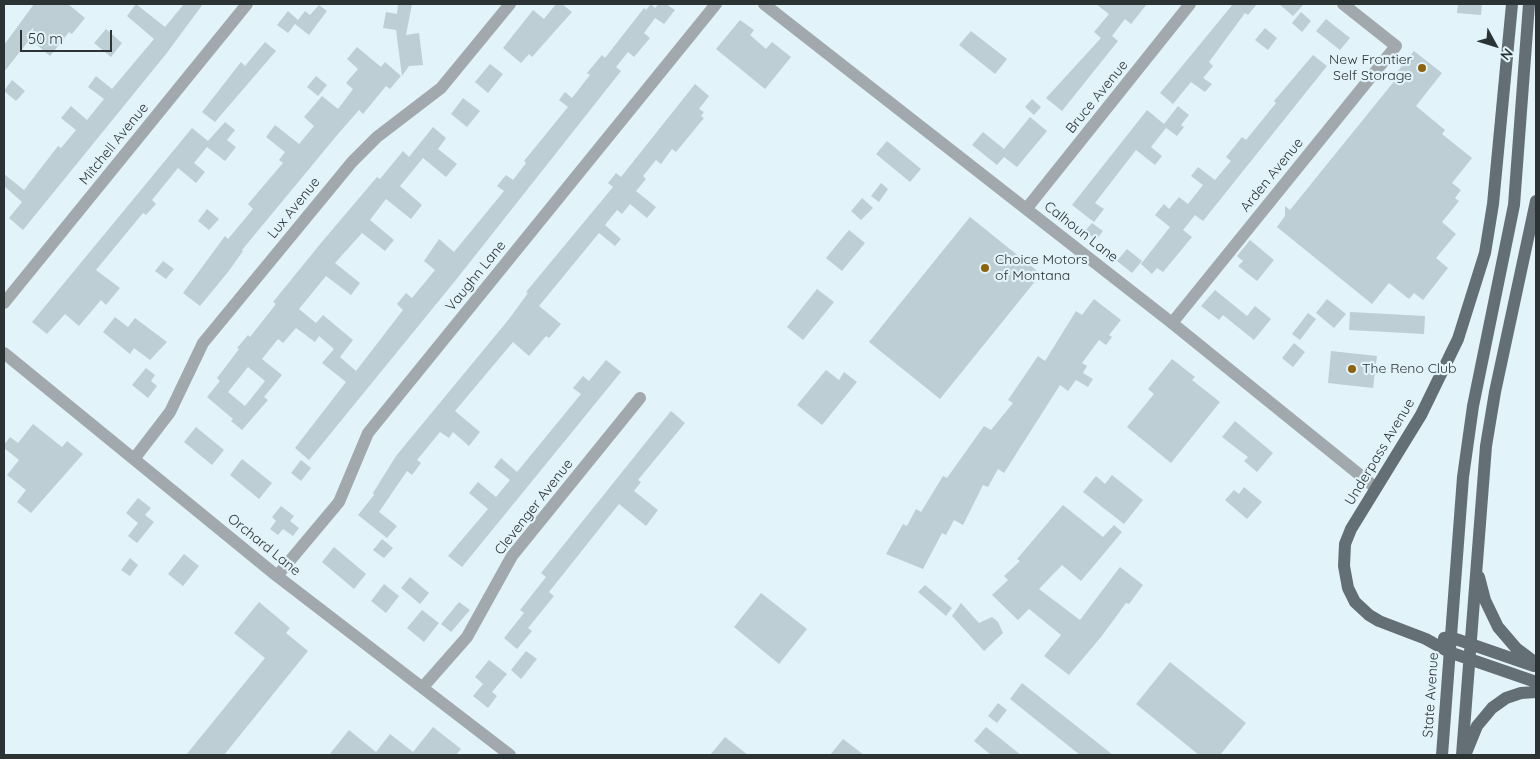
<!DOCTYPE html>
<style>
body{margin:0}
#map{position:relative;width:1540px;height:759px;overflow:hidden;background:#e2f3fa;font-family:Quicksand,sans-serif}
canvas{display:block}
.frame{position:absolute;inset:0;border:5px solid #2c3335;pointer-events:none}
.north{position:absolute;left:1470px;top:20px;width:50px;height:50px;-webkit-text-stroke:4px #e2f3fa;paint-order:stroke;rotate:129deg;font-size:14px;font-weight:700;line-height:20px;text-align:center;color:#2c3335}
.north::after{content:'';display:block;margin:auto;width:18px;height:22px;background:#2c3335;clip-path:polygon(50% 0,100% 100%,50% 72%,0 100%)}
.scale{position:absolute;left:20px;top:30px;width:92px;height:22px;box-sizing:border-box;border:2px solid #2c3335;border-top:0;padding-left:6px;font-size:15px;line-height:18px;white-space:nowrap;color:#2c3335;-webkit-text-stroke:4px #e2f3fa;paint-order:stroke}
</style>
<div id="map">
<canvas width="1540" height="759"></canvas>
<div class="frame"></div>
<div class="north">N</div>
<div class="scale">50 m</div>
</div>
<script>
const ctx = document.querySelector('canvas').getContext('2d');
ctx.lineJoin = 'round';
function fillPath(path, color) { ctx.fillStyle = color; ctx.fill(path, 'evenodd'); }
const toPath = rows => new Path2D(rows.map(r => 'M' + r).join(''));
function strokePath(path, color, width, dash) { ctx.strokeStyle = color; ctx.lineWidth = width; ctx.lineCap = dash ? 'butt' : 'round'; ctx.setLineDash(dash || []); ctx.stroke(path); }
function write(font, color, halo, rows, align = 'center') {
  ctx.font = font + ' Quicksand,sans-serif'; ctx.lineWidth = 4.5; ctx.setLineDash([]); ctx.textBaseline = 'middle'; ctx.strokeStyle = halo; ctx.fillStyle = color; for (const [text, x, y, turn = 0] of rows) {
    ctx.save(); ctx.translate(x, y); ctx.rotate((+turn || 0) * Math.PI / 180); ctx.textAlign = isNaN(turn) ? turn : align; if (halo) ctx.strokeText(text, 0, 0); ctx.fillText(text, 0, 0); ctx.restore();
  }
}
fillPath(toPath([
 [34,4,68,4,85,18,72,34,69,32,50,56,30,39,4,72,4,45],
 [136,4,165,27,184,4,203,4,166,54,23,230,9,218,22,202,4,186,4,174,24,190,58,146,61,148,76,130,61,118,71,106,87,120,104,99,88,87,96,76,112,89,154,39,127,16],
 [398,4,412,4,406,35,419,33,423,65,409,66,402,76,396,30,383,28,386,12,397,14],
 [556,4,562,4,572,12,532,57,529,54,521,63,503,48,533,10,544,19],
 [651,4,655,8,659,4,666,4,675,10,664,24,655,18,644,33,650,38,634,57,628,52,616,67,621,71,455,281,309,460,295,448,346,382,322,363,334,349,319,336,315,342,296,328,283,343,278,339,262,359,282,375,264,397,268,400,242,430,231,421,233,419,207,397,220,381,217,378,239,349,237,348,248,335,250,337,276,304,273,302,321,243,377,177,380,179,403,151,409,157,433,127,446,138,438,149,457,164,446,177,423,158,400,186,422,205,411,219,386,199,370,220,394,240,385,251,362,233,335,263,360,283,351,295,326,276,299,309,316,323,323,315,353,340,340,357,356,371,403,310,397,304,406,293,412,298,435,270,424,261,439,239,454,252,504,191,497,186,506,175,513,180,526,163,524,161,568,107,559,100,565,92,572,98,590,75,587,73,602,55,605,58,644,8,646,10],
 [248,367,265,381,245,406,228,392],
 [1096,4,1147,4,1131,24,1125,19,1112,36,1118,41,1062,111,1046,98,1101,38,1094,32,1109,14],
 [1233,4,1257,4,1248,15,1245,13,1209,62,1213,66,1203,78,1212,84,1205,92,1191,82,1173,104,1160,93],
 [1279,4,1304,4,1293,16],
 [1458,4,1482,4,1481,15,1457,13],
 [319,5,327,11,309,35,295,24,305,11,310,15],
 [288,11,298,20,288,33,277,25],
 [1301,12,1311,21,1302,32,1292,23],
 [1326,19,1350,38,1340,50,1316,31],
 [740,20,754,30,750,35,766,49,772,42,791,57,765,89,716,49],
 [1265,28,1277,38,1268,50,1255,40],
 [106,29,122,43,111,57,94,43],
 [971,31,1007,59,995,74,959,45],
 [265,42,276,51,215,122,202,112,241,62,245,66],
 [357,47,381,67,385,62,401,76,390,89,386,86,363,114,359,110,338,134,242,250,243,251,228,272,200,306,183,293,225,236,228,239,253,209,248,204,283,163,279,160,285,152,266,137,275,125,299,144,314,126,304,117,322,96,338,109,353,89,346,83,358,69,347,59],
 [1414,51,1442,73,1416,106,1445,130,1442,134,1472,158,1452,183,1461,190,1455,198,1459,201,1442,222,1456,234,1436,258,1448,268,1423,300,1414,293,1409,299,1389,283,1372,304,1277,227,1285,216,1285,206,1290,210,1400,74,1397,72],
 [1313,55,1327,66,1203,221,1195,215,1183,230,1192,237,1178,254,1163,272,1157,268,1152,274,1141,264,1170,227,1155,215,1164,204,1169,209,1179,197,1188,204,1203,185,1191,176,1198,167,1215,180,1231,161,1226,157,1242,137,1246,140,1276,103,1274,101],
 [490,64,503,74,488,93,475,82],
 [316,76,327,85,318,96,307,87],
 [12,80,25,91,16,101,4,91],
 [695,84,709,96,699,109,704,112,701,116,704,118,676,152,672,149,661,164,656,160,643,176,646,179,636,191,656,207,647,218,630,204,622,214,617,210,605,225,621,239,615,246,599,233,539,306,561,324,549,338,546,336,529,356,513,342,455,411,480,432,469,446,453,432,449,438,440,432,417,460,421,463,412,475,407,471,379,512,397,526,387,538,358,515,374,495,373,493,396,456,509,319,528,293,526,292,613,187,608,183,616,173,621,177],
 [463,98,480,111,467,127,451,114],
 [1032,99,1041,107,1034,115,1025,107],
 [1178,106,1189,115,1181,125,1184,127,1177,136,1166,128,1151,147,1162,156,1155,165,1136,150,1095,203,1104,209,1094,222,1072,205,1147,110,1164,124],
 [1030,117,1047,131,1017,167,1004,157,997,165,972,145,983,132,1004,149],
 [225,122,235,130,227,140,236,147,225,161,207,147,194,163,205,172,196,183,178,168,152,200,156,204,146,215,143,213,96,270,120,288,106,305,101,300,79,326,65,314,47,334,32,322,192,128,208,141],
 [887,141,921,169,910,182,876,154],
 [881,183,888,189,879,202,871,196],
 [862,198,873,208,861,220,851,211],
 [207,209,219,219,209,230,198,221],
 [970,217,1041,274,940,399,869,342],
 [1092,223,1103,231,1096,240,1085,231],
 [849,230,865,243,842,271,826,258],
 [1250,240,1274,260,1257,281,1238,266,1243,261,1237,256],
 [1127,249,1142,261,1132,273,1117,261],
 [163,261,174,269,166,279,155,271],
 [817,289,834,302,803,340,787,327],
 [1215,290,1247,316,1255,306,1271,319,1254,340,1223,315,1219,320,1201,306],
 [1094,299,1121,320,1109,335,1112,337,1106,345,1099,340,1082,363,1087,366,1083,373,1093,379,1088,387,1076,380,1068,391,1060,385,1004,473,998,469,988,487,983,485,963,525,954,520,946,535,942,533,923,569,886,554,903,524,907,526,916,509,921,512,943,476,947,478,984,426,991,430,1013,403,1008,400,1038,356,1045,361,1076,311,1082,315],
 [1327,299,1346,314,1334,328,1316,313],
 [1350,312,1425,316,1424,334,1349,330],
 [1308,313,1316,319,1300,340,1292,334],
 [115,317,128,327,135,318,167,342,150,360,134,348,130,354,103,332],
 [1294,343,1305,352,1293,367,1282,358],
 [1331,351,1377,356,1373,388,1328,383],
 [1172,359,1195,377,1192,380,1220,402,1171,463,1127,427,1154,394,1148,389],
 [606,360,621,372,462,567,448,556,488,509,469,493,478,482,496,497,510,480,494,467,501,458,517,472,581,394,573,388,583,376,589,381],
 [146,368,155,375,151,381,157,386,148,398,132,385],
 [826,370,839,380,844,372,857,382,822,425,797,405],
 [671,411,685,423,638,480,641,482,634,491,658,510,646,526,619,504,549,592,554,596,528,628,532,631,517,649,504,638,524,613,520,610,546,577,541,573],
 [1235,421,1273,453,1257,472,1244,461,1248,457,1222,437],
 [33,424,62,447,67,441,83,454,31,513,17,502,26,490,7,475,19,460,4,448,4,445,10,437,18,443],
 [196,427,224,450,212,465,184,442],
 [242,459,272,483,259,499,230,475],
 [301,460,311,468,301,481,291,473],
 [1112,475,1143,500,1124,524,1083,492,1096,476,1105,484],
 [1244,487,1262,502,1247,519,1225,500,1234,490,1239,494],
 [138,498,151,508,145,515,154,522,137,543,128,536,138,523,126,513],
 [1063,505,1103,537,1114,525,1122,532,1081,581,1062,565,1039,589,1080,620,1120,567,1143,585,1129,604,1126,603,1101,637,1069,675,1044,656,1061,635,1029,609,1018,620,992,595,1008,580,1004,576,1020,561,1017,559],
 [281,506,294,516,290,521,299,528,293,536,283,529,278,535,270,529,276,521,272,517],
 [382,539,393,548,384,558,373,550],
 [334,547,366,574,354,589,322,562],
 [184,554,199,566,183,586,168,574],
 [130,558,138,565,130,576,121,570],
 [410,577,429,593,420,604,401,588],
 [384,584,399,596,386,613,371,601],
 [925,585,952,608,946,616,918,592],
 [761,593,807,629,779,664,734,627],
 [259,602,290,628,286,633,308,651,224,755,186,755,265,658,234,633],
 [459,602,470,610,451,632,441,624],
 [961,603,979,623,992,617,998,622,1003,633,984,651,952,616],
 [422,610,439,623,424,642,407,628],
 [526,651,537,659,521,679,511,670],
 [489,660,507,674,492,692,497,696,488,708,473,696,483,684,475,677],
 [1170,662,1246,723,1220,755,1199,755,1136,704],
 [1022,683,1113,755,1080,755,1010,699],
 [998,703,1007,710,997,723,988,716],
 [433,727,461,749,456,755,329,755,349,730,376,752,390,734,413,752],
 [986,727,1021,755,991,755,974,741],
 [725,737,748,755,710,755],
 [843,739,864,755,830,755]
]), '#beced5');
strokePath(toPath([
 [764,4,1172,323,1376,488],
 [1027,208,1190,4],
 [4,303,247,4],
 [1172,323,1396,46,1343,4],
 [4,353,277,576,510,755],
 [134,459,170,412,203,343,352,162,377,137,441,88,510,4],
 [277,576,339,502,368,433,716,4],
 [423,687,467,637,512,556,640,398]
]), '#a2a9ac', 12);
strokePath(toPath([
 [1512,4,1493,204,1485,253,1458,339,1421,415,1351,529,1345,544,1344,566,1348,588,1355,602,1369,615,1379,621,1426,639,1449,652,1536,682],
 [1479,577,1485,600,1498,627,1516,648,1536,663],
 [1444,638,1450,637,1534,666],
 [1466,753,1477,726,1492,708,1506,698,1521,693,1536,692],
 [1442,755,1463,477,1473,406,1514,205,1529,4],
 [1462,755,1486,446,1495,392,1536,201]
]), '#636f74', 12);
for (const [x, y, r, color] of [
 [1422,68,5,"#8f630b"],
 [985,268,5,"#8f630b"],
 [1352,369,5,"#8f630b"]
]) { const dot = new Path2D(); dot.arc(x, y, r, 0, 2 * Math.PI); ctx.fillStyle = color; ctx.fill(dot); strokePath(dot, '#e2f3fa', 2); }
write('14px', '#2c3335', '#e2f3fa', [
 ["New Frontier",1412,60,"right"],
 ["Self Storage",1412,76,"right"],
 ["Choice Motors",995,260],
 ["of Montana",995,276],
 ["The Reno Club",1362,369]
], 'left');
write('14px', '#2c3335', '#e2f3fa', [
 ["Bruce Avenue",1097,97,-51],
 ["Mitchell Avenue",114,144,-51],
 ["Arden Avenue",1272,175,-51],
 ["Lux Avenue",294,208,-51],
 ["Calhoun Lane",1081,232,38],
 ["Vaughn Lane",476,276,-51],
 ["Underpass Avenue",1380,452,-59],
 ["Clevenger Avenue",534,507,-52],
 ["Orchard Lane",264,545,39],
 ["State Avenue",1431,695,-86]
]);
</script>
